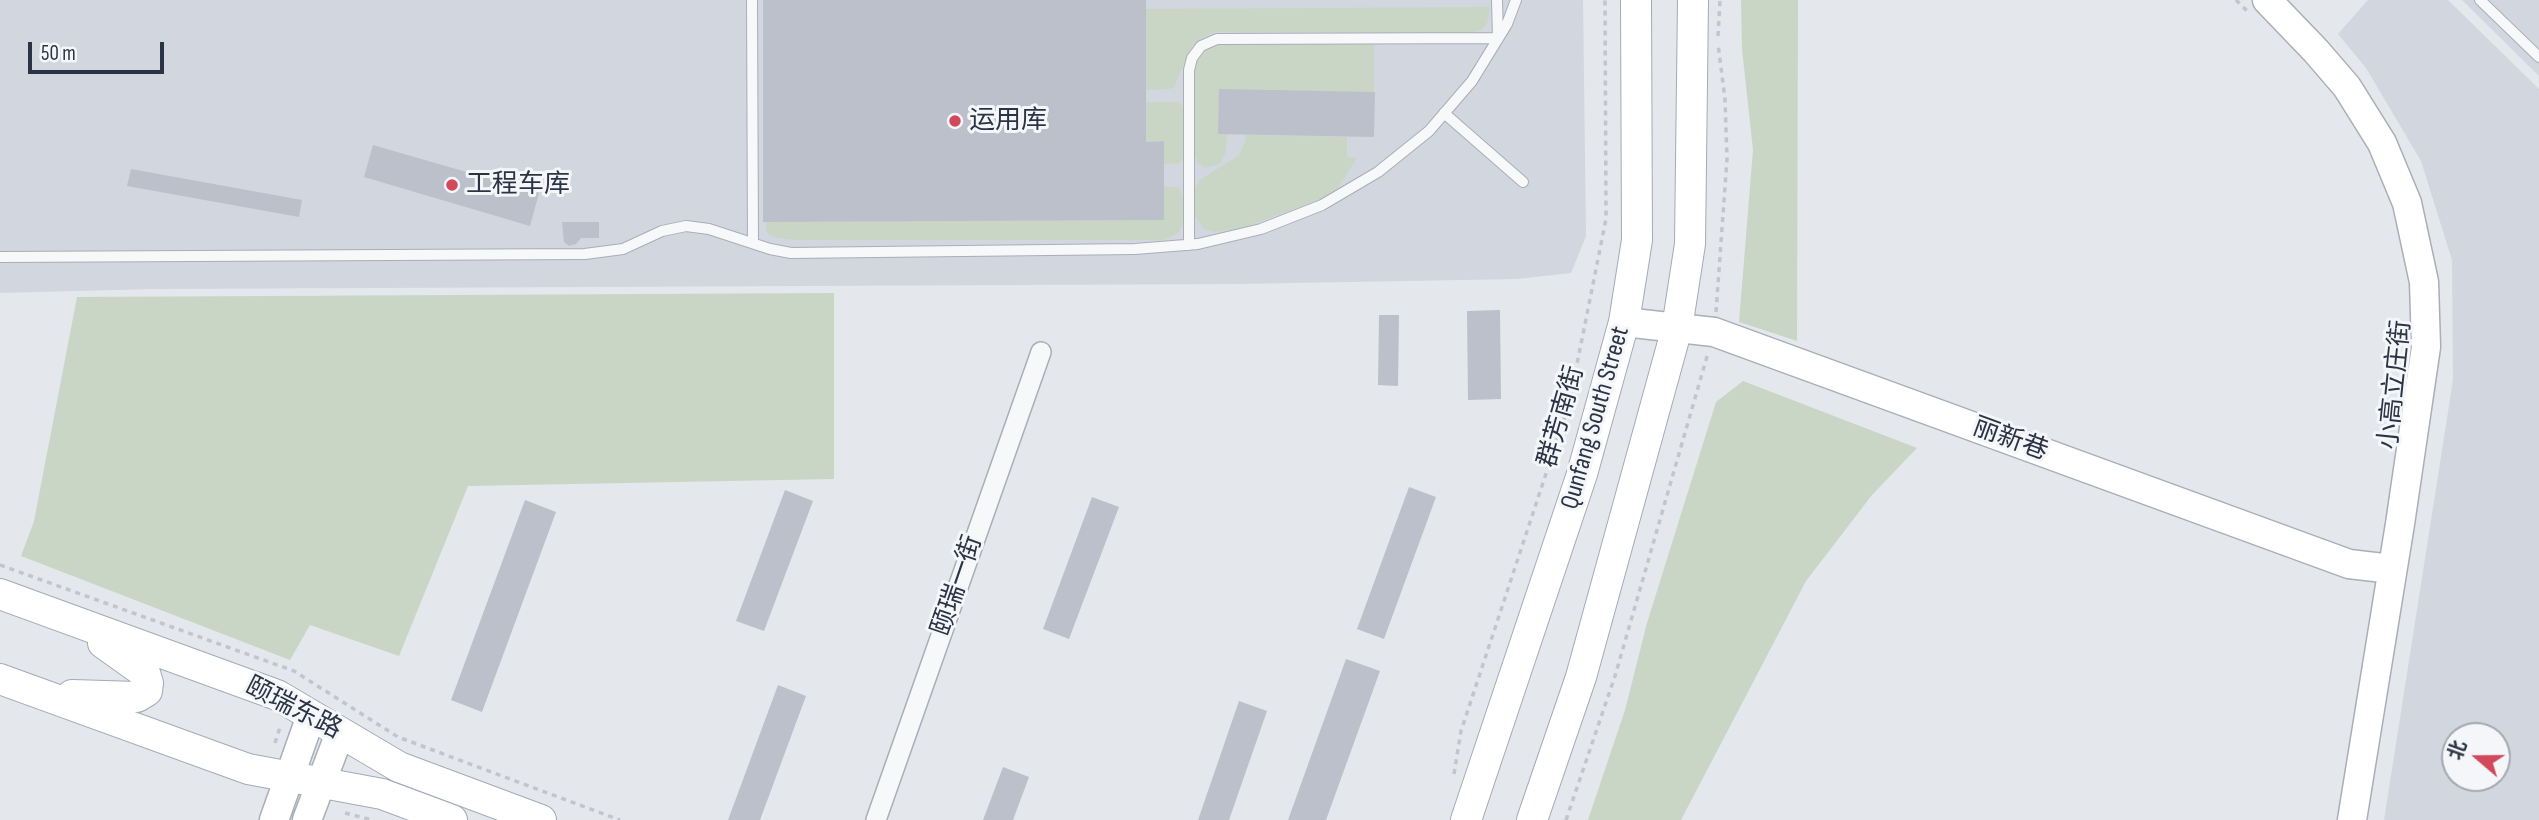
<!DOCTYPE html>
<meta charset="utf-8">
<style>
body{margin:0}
#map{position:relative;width:2539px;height:820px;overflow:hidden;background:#e4e7ec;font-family:"Sofia Sans Condensed","Noto Sans SC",sans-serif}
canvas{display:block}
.north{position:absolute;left:2441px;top:722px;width:70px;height:70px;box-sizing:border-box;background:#f4f6f9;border:2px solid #a4a8b1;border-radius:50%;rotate:290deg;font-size:19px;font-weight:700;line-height:28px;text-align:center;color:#2b3445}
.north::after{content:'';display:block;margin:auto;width:24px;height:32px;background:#d1495b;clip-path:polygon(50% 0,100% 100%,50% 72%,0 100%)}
.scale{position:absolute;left:28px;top:42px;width:136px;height:32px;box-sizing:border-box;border:4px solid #2b3445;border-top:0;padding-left:9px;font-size:21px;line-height:24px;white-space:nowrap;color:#2b3445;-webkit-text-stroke:5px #f4f6f9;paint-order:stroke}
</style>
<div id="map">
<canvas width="2539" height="820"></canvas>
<div class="north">北</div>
<div class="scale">50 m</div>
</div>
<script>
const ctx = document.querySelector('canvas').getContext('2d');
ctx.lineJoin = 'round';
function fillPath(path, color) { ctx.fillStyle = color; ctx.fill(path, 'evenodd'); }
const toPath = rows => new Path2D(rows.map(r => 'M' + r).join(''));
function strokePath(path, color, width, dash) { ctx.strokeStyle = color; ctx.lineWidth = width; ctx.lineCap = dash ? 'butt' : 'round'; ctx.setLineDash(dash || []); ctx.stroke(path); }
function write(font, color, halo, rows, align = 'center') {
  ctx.font = font + ' "Sofia Sans Condensed","Noto Sans SC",sans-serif'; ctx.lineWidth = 6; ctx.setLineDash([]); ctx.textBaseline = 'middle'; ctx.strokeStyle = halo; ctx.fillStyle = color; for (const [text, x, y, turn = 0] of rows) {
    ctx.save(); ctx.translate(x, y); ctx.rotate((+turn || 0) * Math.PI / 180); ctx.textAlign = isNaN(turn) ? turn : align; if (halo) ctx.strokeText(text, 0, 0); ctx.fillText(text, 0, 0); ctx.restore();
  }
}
fillPath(toPath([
 [0,0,1583,0,1586,236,1571,273,1517,279,1238,284,153,289,0,293],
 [2368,0,2448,0,2539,89,2539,820,2384,820,2453,380,2452,260,2421,161,2366,68,2338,34],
 [2455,736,2497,736,2497,778,2455,778],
 [2462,0,2539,0,2539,76]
]), '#d2d6de');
fillPath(toPath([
 [1741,0,1798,0,1797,341,1739,322,1753,150,1742,49],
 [1490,7,1487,24,1481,30,1471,33,1215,32,1201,38,1191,48,1174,87,1169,89,1146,90,1146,9],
 [1228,43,1374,44,1374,92,1218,134,1228,134,1225,154,1219,164,1205,168,1197,162,1194,151,1195,64,1204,50,1214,45],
 [1146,102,1176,102,1182,105,1185,114,1185,153,1180,163,1164,164,1164,141,1146,142],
 [1246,135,1347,137,1347,157,1357,158,1335,192,1320,199,1243,228,1213,232,1204,229,1195,216,1193,197,1195,188,1200,180,1239,155,1244,145],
 [1164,186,1180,188,1184,204,1182,226,1178,233,1164,240,795,240,778,238,770,235,766,230,766,222,1164,220],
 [834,293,834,479,468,486,399,656,310,625,290,660,21,556,34,521,77,297],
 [1743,381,1917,448,1872,495,1806,581,1681,820,1588,820,1625,710,1647,623,1716,402]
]), '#c9d6c5');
fillPath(toPath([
 [763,0,1146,0,1146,142,1164,141,1164,220,763,222],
 [1219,89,1375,92,1374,137,1218,134],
 [373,145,539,193,530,226,364,177],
 [131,169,302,200,299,217,127,186],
 [562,222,599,222,599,238,581,238,576,244,569,246,564,242],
 [1500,310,1501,399,1468,400,1467,311],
 [1379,315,1399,315,1398,386,1378,385],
 [1409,487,1436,497,1384,639,1357,629],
 [785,490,813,501,764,631,736,621],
 [1092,497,1119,507,1069,639,1043,629],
 [525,500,556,512,482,712,451,700],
 [1346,659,1380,671,1326,820,1288,820],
 [778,685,806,696,760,820,728,820],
 [1239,701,1267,711,1229,820,1198,820],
 [1003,767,1029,777,1013,820,983,820]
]), '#bbc0ca');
const lane = toPath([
 [752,0,753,243],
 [2480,0,2539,57],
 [1444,113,1523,182],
 [1189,245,1189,70,1192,58,1201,46,1217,39,1498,38,1497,0],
 [0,257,585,254,623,249,662,231,686,226,709,229,770,249,791,253,1135,249,1198,244,1261,229,1322,205,1378,172,1429,131,1472,81,1507,24,1516,0]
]);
const street = toPath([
 [876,820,1041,352]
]);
const secondary = toPath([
 [2267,0,2316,51,2347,87,2382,143,2407,203,2424,282,2426,347,2400,524,2352,820],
 [1624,322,1714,332,2349,564,2392,569],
 [274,820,311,716],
 [307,820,340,733]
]);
const primary = toPath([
 [0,594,277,695,399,767,541,820],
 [0,679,248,769,382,794,452,820],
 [72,695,137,697,147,691,148,683,145,673,103,643],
 [1466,820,1582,474,1624,322,1637,240,1636,0],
 [1532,820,1581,677,1677,328,1690,244,1693,0]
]);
strokePath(lane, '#a9aeb7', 12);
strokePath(street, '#a9aeb7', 22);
strokePath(secondary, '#a9aeb7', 31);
strokePath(primary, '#a3abb8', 32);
strokePath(toPath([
 [2236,0,2247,11],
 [1718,36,1720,0],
 [1716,312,1727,159,1725,99,1718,44],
 [0,565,294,671,398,737,620,820],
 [275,743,281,724],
 [1454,774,1461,731,1569,404,1606,219,1605,0],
 [345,813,372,820],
 [1566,820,1615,676,1708,353]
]), '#c2c5cb', 3.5, [5, 5]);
strokePath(lane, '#f7f8fa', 10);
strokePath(street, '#f7f8fa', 19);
strokePath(secondary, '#fff', 28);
strokePath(primary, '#fff', 30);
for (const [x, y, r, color] of [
 [955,121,7,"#d1495b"],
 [452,185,7,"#d1495b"]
]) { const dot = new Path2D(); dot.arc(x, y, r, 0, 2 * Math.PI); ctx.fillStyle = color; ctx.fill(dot); strokePath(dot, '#f4f6f9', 2.5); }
write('26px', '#2b3445', '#f4f6f9', [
 ["运用库",969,121],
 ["工程车库",466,185]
], 'left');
write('26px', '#2b3445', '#f4f6f9', [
 ["小高立庄街",2396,385,-84],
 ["群芳南街",1562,417,-74],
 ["Qunfang South Street",1596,418,-74],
 ["丽新巷",2010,440,20],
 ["颐瑞一街",958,586,-71],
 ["颐瑞东路",293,709,27]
]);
</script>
